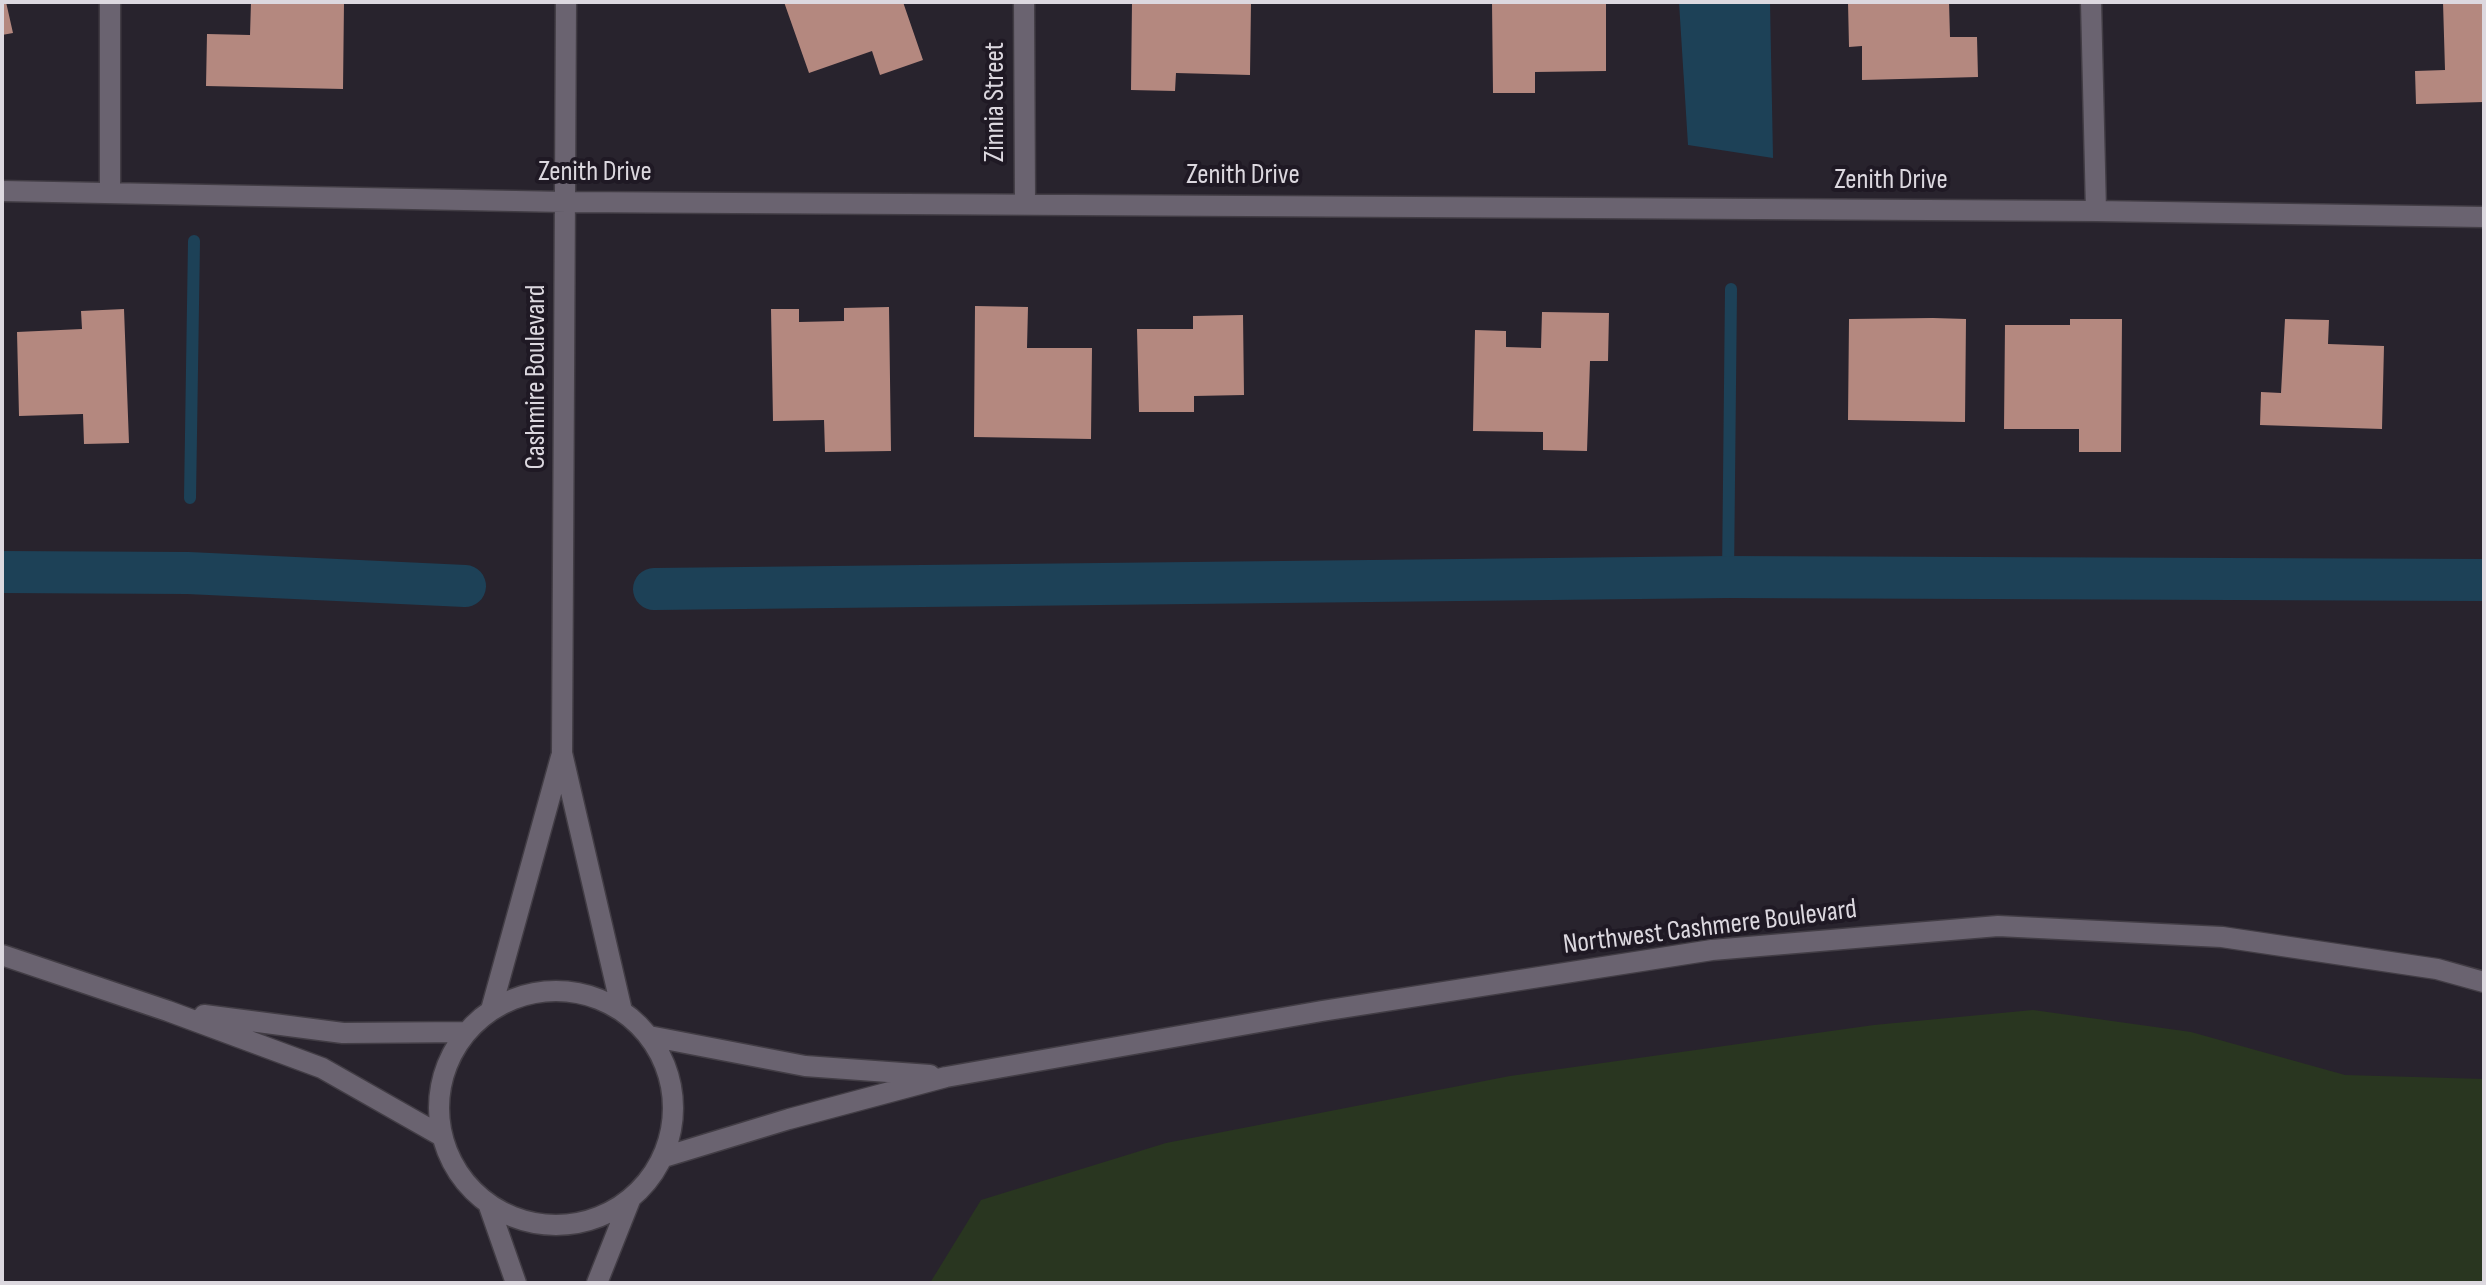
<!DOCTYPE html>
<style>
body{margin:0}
#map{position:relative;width:2486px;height:1285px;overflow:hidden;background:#28232d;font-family:"Sofia Sans Condensed",sans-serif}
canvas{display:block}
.frame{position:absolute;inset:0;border:4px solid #dcd8df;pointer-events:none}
</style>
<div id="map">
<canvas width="2486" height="1285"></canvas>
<div class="frame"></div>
</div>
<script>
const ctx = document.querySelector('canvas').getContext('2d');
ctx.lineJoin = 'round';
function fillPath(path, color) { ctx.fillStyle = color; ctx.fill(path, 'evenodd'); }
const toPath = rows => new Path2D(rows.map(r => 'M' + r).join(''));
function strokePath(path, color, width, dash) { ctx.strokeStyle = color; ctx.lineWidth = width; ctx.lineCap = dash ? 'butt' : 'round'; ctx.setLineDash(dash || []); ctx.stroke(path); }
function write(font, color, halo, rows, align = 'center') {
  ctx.font = font + ' "Sofia Sans Condensed",sans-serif'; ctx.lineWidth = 8; ctx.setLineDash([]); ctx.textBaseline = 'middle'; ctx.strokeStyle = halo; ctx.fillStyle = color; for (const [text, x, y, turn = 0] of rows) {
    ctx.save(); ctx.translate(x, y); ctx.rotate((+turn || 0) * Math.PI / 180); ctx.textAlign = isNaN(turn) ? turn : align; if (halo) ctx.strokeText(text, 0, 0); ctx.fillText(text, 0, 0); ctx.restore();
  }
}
fillPath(toPath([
 [2033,1010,2191,1032,2345,1075,2484,1079,2484,1283,930,1283,981,1200,1166,1143,1510,1076,1874,1025]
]), '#293620');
fillPath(toPath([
 [1679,2,1770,2,1773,158,1688,145]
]), '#1d4157');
strokePath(toPath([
 [190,498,194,241],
 [1728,577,1731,289]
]), '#1d4157', 12);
strokePath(toPath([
 [2,572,188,573,465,586],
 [654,589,1728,577,2484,580]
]), '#1d4157', 42);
fillPath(toPath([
 [2,2,6,2,13,33,2,35],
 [251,2,344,2,343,89,206,86,207,34,250,35],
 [784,2,903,2,923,60,880,75,872,51,809,73],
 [1132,2,1251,3,1250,75,1176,73,1175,91,1131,90],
 [1492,2,1606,2,1606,71,1535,72,1535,93,1493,93],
 [1848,2,1949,2,1950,37,1977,37,1978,77,1862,80,1862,46,1849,47],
 [2443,2,2484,2,2484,102,2416,104,2415,71,2445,70],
 [975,306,1028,307,1027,348,1092,348,1091,439,974,437],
 [889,307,891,451,825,452,824,420,773,421,771,309,799,309,799,322,844,321,844,308],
 [124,309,129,443,84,444,83,414,19,416,17,332,82,329,81,311],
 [1542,312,1609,313,1608,361,1590,361,1587,451,1543,450,1543,432,1473,431,1475,330,1506,331,1506,347,1541,348],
 [1243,315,1244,395,1194,396,1194,412,1139,412,1137,329,1193,329,1193,316],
 [1933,318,1966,319,1965,422,1848,420,1849,319],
 [2070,319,2122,319,2121,452,2079,452,2079,429,2004,429,2005,325,2070,325],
 [2285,319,2329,320,2328,344,2384,346,2382,429,2260,425,2261,392,2281,393]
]), '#b4887f');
const minor = toPath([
 [110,2,110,192],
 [566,2,562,753,622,1011],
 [1024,2,1025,202],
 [2091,2,2096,211],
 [2,191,566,202,2096,211,2484,217],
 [2,955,168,1011,322,1068,440,1135],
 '439 1108a117 117 0 1 1 234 0a117 117 0 1 1-234 0Z',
 [491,1010,561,757],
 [204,1015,343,1033,466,1032],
 [649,1036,805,1066,930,1075],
 [664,1157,789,1119,946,1077,1322,1011,1712,950,1998,926,2222,937,2437,969,2484,982],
 [489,1206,516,1283],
 [597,1283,630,1200]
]);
strokePath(minor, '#423d45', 23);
strokePath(minor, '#6a6370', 20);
write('28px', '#dcd8df', '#1f1924', [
 ["Zinnia Street",996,102,-90],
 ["Zenith Drive",595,173],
 ["Zenith Drive",1243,176],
 ["Zenith Drive",1891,181],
 ["Cashmire Boulevard",537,377,-90],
 ["Northwest Cashmere Boulevard",1710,928,-7]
]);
</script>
